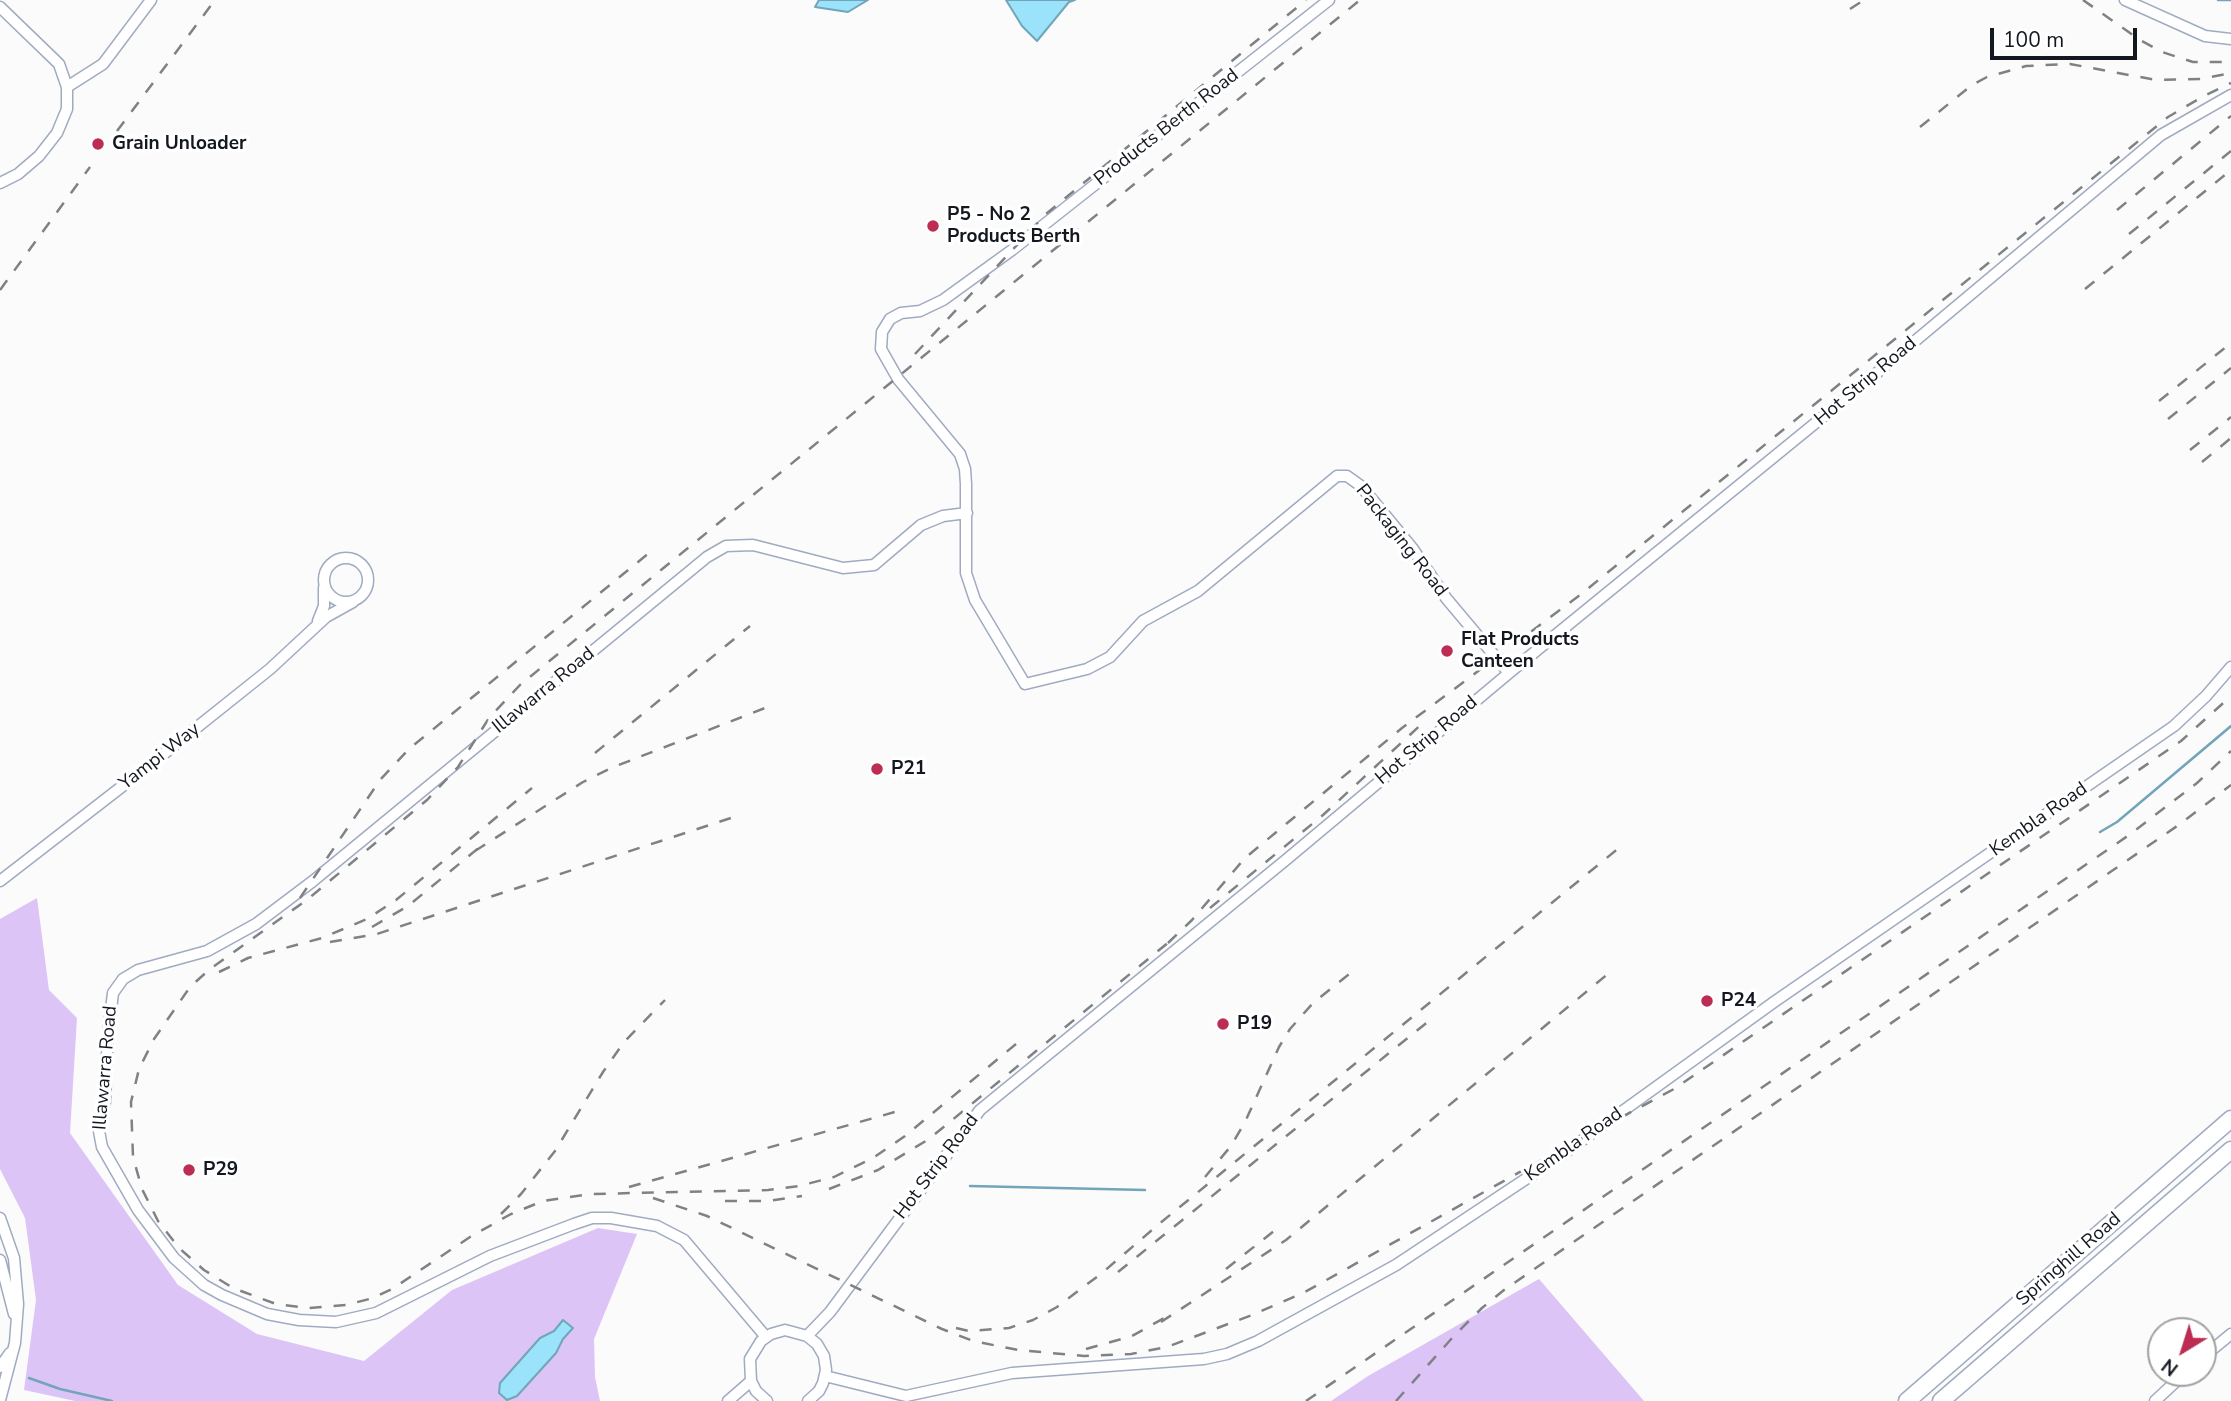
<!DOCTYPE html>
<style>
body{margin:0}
#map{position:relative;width:2231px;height:1401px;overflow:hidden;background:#fbfbfb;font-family:"Nunito Sans",sans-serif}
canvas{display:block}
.north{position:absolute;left:2147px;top:1317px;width:70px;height:70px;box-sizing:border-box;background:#fff;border:2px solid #a1a2a5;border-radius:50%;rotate:218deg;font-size:19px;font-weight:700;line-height:28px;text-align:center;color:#13171f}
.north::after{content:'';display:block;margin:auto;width:24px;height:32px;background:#bc2c53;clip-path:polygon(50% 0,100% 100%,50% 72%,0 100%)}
.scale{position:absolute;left:1990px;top:28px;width:147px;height:32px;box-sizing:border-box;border:4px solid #13171f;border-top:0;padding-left:9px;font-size:21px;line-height:24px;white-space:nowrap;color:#13171f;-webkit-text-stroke:5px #fff;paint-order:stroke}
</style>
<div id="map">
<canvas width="2231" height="1401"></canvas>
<div class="north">N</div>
<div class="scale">100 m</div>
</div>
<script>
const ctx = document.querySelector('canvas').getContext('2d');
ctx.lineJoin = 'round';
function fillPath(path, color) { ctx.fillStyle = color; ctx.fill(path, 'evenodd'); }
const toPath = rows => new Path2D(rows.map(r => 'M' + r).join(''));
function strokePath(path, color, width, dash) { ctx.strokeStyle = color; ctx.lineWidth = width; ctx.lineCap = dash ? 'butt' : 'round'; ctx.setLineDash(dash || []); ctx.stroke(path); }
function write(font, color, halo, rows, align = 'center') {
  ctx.font = font + ' "Nunito Sans",sans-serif'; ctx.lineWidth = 7; ctx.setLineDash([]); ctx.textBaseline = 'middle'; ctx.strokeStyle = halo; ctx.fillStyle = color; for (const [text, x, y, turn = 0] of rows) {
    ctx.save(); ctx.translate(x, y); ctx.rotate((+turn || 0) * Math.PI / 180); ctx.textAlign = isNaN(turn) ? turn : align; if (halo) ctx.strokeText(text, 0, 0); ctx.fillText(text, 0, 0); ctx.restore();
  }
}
fillPath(toPath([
 [37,898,49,990,77,1018,70,1133,178,1285,257,1334,364,1361,452,1290,598,1228,637,1234,594,1339,595,1377,600,1401,75,1401,24,1390,36,1300,25,1218,0,1169,0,919],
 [1539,1279,1644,1401,1331,1401,1368,1376]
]), '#ddc4f6');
const water = toPath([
 [819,0,868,0,848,12,815,7,819,0],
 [1006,0,1075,0,1069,2,1037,41,1022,26,1006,0],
 [563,1320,573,1328,563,1339,556,1353,517,1396,507,1400,499,1393,500,1383,540,1338,554,1331,563,1320]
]);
fillPath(water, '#9be2fb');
strokePath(water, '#72a5b9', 2);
strokePath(toPath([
 [2218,0,2231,0],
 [2100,832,2117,822,2231,726],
 [970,1186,1145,1190],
 [29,1378,60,1389,112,1401]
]), '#72a5b9', 2.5);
const minor = toPath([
 [1329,0,1012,250,943,300,920,311,901,313,890,319,882,332,881,349,898,379,960,454,965,469,966,484,966,573,975,600,1025,684,1087,669,1110,657,1143,621,1198,591,1337,476,1347,476,1361,486,1413,549,1446,598,1509,673],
 [2125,0,2205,36,2231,39],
 [0,7,59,64,67,87,67,109,57,133,39,156,18,174,0,183],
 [67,87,103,64,151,0],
 '324 580a22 22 0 1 1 44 0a22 22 0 1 1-44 0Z',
 [318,621,324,606,324,588],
 [0,881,151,764,270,669,326,617,353,602],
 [0,1218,14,1258,18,1304,15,1343,0,1400],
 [0,1260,14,1314],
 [807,1336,830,1312,980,1110,1287,859,1509,673,1878,372,2161,135,2231,95],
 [766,1337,684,1240,657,1226,611,1218,592,1218,574,1224,490,1256,376,1313,336,1322,299,1320,267,1314,222,1295,204,1285,174,1258,138,1210,102,1147,99,1131,105,1102,108,1034,113,993,123,979,138,970,207,951,256,924,313,881,707,557,726,546,753,545,843,568,874,565,921,525,943,516,967,513],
 [2203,1357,2231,1334],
 [0,1367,10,1353],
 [825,1376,906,1396,1012,1373,1204,1359,1227,1354,1258,1341,1396,1265,1559,1157,1774,1002,2174,726,2206,696,2231,667],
 [728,1401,751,1381],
 [767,1401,756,1391,751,1381,750,1359,761,1341,771,1334,785,1330,807,1336,817,1344,824,1356,826,1370,823,1383,819,1391,808,1401],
 [2155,1401,2185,1373]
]);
const primary = toPath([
 [1907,1401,2231,1119],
 [1941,1401,2231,1150]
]);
strokePath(minor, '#a0abc1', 13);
strokePath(primary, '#a0abc1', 19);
strokePath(minor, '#fff', 10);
strokePath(primary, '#fff', 16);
strokePath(toPath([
 [2083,0,2140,40,2162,52,2193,62,2231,62],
 [1850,9,1864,0],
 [1920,127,1972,85,1987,77,2026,66,2070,64,2156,80,2201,79,2231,73],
 [117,131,215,0],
 [2117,210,2231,116],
 [2129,234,2231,151],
 [2085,289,2231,170],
 [0,290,90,167],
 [915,354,1046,214,1306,0],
 [2159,401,2231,343],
 [2168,419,2231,368],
 [2190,450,2231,417],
 [2202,462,2231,438],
 [595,753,750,626],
 [475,851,583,782,611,768,765,708],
 [300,898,380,780,409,749,649,553],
 [1210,908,1323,815,1426,720],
 [372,927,408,906,481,846],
 [330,942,377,934,740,815],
 [1168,943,1192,920,1245,858,1402,728,1580,595,2168,117,2202,97,2231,83],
 [219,972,248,958,322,938,367,919,396,900,532,788],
 [1016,1044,905,1136,873,1158,834,1177,799,1186,768,1190,591,1194,543,1201,511,1214,470,1237,392,1289,373,1298,346,1305,309,1308,276,1304,233,1288,204,1270,179,1248,158,1221,142,1189,133,1157,131,1102,139,1069,154,1039,190,987,210,969,308,899,427,800,458,767,489,718,520,685,1360,0],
 [1205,1177,1231,1146,1245,1122,1279,1047,1290,1029,1313,1003,1358,967],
 [629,1187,902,1110],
 [829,1189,878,1170,929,1139,1175,937],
 [653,1198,707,1216,942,1329,973,1341,1018,1350,1084,1356,1131,1354,1167,1347,1252,1315,1305,1292,1536,1163,1674,1089,2181,741,2231,696],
 [725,1201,767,1201,802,1196],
 [501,1214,521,1194,555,1151,603,1072,624,1042,665,1000],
 [1226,1269,1279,1227],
 [1118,1272,1430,1020],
 [1161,1322,1286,1240,1609,973],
 [956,1328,969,1331,1009,1328,1033,1320,1057,1307,1102,1273,1159,1224,1625,843],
 [1086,1349,1132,1336,1166,1317],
 [1306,1401,2129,835,2197,783,2231,751],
 [1396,1401,1453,1337,1482,1308,1504,1290,2180,824,2231,785]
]), '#7f8185', 2.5, [12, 12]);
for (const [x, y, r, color] of [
 [98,144,7,"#bc2c53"],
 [933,226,7,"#bc2c53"],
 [1447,651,7,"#bc2c53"],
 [877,769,7,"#bc2c53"],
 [1707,1001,7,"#bc2c53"],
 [1223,1024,7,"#bc2c53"],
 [189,1170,7,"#bc2c53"]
]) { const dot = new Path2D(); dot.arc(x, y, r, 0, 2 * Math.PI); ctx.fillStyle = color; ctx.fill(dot); strokePath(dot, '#fff', 2.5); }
write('19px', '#13171f', '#fff', [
 ["Products Berth Road",1167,128,-38],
 ["Hot Strip Road",1866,382,-40],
 ["Packaging Road",1401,541,52],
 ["Illawarra Road",544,691,-39],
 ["Hot Strip Road",1427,741,-40],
 ["Yampi Way",160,757,-38],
 ["Kembla Road",2039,820,-35],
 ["Illawarra Road",106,1068,-85],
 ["Kembla Road",1574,1145,-35],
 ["Hot Strip Road",937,1167,-53],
 ["Springhill Road",2069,1260,-41]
]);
write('bold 19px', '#13171f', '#fff', [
 ["Grain Unloader",112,144],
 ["P5 - No 2",947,215],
 ["Products Berth",947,237],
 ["Flat Products",1461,640],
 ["Canteen",1461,662],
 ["P21",891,769],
 ["P24",1721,1001],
 ["P19",1237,1024],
 ["P29",203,1170]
], 'left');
</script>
